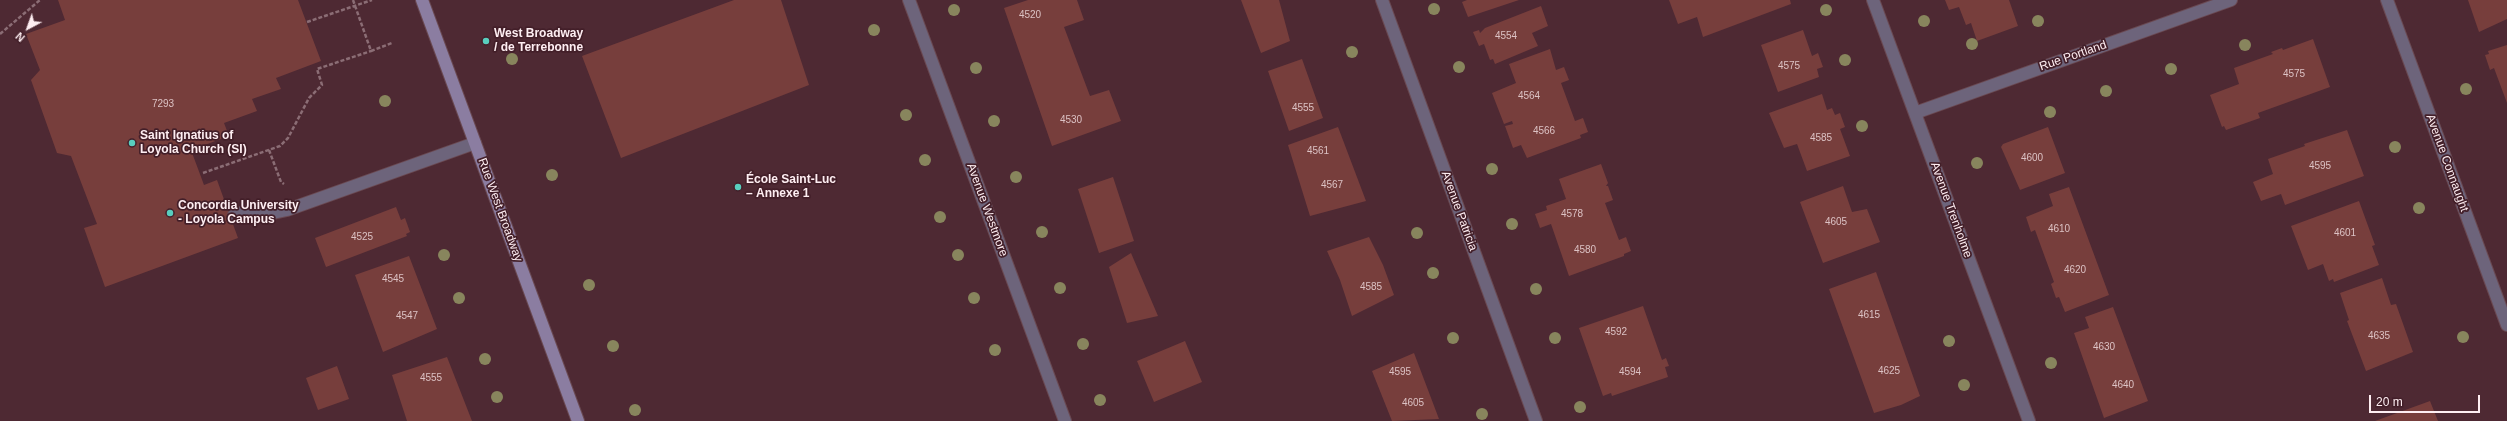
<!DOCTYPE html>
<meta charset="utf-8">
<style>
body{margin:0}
#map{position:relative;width:2507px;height:421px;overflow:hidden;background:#4e2933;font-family:Helvetica,sans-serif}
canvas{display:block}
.north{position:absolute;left:8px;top:8px;width:40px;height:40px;-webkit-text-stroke:3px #431f29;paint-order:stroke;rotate:221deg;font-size:11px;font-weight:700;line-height:16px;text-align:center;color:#feeef2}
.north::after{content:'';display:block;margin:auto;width:14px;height:18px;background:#feeef2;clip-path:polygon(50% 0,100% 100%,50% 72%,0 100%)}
.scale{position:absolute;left:2369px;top:395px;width:111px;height:18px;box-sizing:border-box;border:2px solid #feeef2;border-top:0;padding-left:5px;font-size:12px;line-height:14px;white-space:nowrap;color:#feeef2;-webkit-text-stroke:3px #431f29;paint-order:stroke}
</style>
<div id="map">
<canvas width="2507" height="421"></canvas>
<div class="north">N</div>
<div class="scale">20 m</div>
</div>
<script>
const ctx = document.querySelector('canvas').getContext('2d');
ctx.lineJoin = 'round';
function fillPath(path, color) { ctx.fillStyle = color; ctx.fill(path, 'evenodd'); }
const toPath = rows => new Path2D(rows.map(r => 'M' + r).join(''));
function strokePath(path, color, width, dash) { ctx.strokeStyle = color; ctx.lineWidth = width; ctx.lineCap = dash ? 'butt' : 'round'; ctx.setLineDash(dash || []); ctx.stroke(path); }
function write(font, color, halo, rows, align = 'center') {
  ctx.font = font + ' Helvetica,sans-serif'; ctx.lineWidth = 3.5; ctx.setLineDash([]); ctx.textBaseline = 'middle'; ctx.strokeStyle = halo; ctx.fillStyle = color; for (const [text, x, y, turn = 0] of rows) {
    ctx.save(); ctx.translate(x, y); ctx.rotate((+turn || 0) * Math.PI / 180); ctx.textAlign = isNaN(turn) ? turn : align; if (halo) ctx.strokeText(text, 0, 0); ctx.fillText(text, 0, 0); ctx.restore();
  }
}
fillPath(toPath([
 [58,0,298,0,321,61,276,78,281,89,252,99,257,111,224,123,229,136,191,150,204,185,217,180,238,238,105,287,84,228,97,224,71,156,57,153,31,80,40,70,26,34,65,20],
 [734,0,781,0,809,85,621,158,582,56],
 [1028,0,1077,0,1084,20,1064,27,1090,96,1109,90,1121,121,1052,146,1004,8],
 [1241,0,1279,0,1290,41,1261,53],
 [1467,0,1519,0,1468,17,1462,2],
 [1669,0,1790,0,1791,4,1703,37,1697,17,1678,24],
 [1945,0,2009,0,2018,26,1977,41,1971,23,1966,25,1959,7,1949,10],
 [2468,0,2507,0,2507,19,2479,32],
 [1541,6,1548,26,1532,33,1538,46,1495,64,1493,59,1490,60,1484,44,1479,46,1473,32,1479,30,1480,33,1485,28],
 [1803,30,1812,56,1818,53,1823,67,1817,69,1819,77,1778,92,1761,45],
 [2313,39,2330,87,2258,113,2260,118,2226,130,2224,126,2222,127,2210,95,2239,84,2234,68,2273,54,2271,52,2282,48,2283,50],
 [2507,45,2507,103,2494,68,2490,70,2485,55,2489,54,2488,51],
 [1550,49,1556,70,1564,67,1569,80,1561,83,1575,121,1583,118,1588,132,1580,135,1581,138,1527,158,1521,145,1513,148,1505,126,1513,124,1512,121,1504,124,1492,93,1516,83,1509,64],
 [1302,59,1323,118,1289,131,1268,71],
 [1822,94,1827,110,1832,108,1835,115,1840,113,1845,127,1840,129,1850,156,1807,171,1797,144,1784,148,1769,113],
 [1338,127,1366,201,1310,216,1288,145],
 [2048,127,2065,173,2020,190,2001,147,2003,144],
 [2347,130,2364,176,2285,205,2281,194,2261,201,2253,182,2273,174,2268,159,2305,146,2304,144],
 [1601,164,1608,183,1606,186,1608,186,1613,200,1605,203,1619,240,1626,237,1631,251,1624,254,1624,256,1569,276,1551,224,1540,228,1535,214,1547,210,1546,206,1566,199,1559,179],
 [1113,177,1134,241,1099,253,1078,189],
 [1843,186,1852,212,1867,209,1880,242,1823,263,1800,202],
 [2069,187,2109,295,2065,312,2059,297,2056,298,2051,284,2054,282,2035,230,2031,232,2026,217,2053,206,2049,194],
 [2359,201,2375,245,2372,246,2379,265,2334,282,2333,279,2329,281,2323,264,2308,270,2291,226],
 [396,207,401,220,405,218,410,232,406,234,407,236,326,267,315,238],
 [1369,237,1383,265,1394,295,1352,316,1340,280,1327,251],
 [1131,253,1158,316,1127,323,1109,267],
 [409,256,437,329,383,352,355,275],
 [1876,272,1920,396,1901,405,1874,413,1829,289],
 [2382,278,2391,305,2396,304,2413,352,2366,371,2347,321,2349,320,2340,293],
 [1643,306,1662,360,1666,358,1669,366,1665,367,1668,377,1612,396,1611,393,1603,396,1579,328],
 [2113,307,2148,401,2104,418,2074,333,2089,328,2085,317],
 [1185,341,1202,382,1154,402,1137,361],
 [1414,353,1439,419,1392,421,1372,371],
 [447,357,472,421,407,421,392,375],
 [337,366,349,399,318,410,306,378],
 [2430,401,2438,421,2375,421]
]), '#773e3c');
const lane = toPath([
 [234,215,255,209,273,213,287,210,475,143]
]);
const street = toPath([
 [909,0,1065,421],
 [1382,0,1536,421],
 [1873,0,2029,421],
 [2387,0,2507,325],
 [1915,113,2231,0]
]);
const secondary = toPath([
 [422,0,578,421]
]);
strokePath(lane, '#6a4952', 14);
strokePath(street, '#6a4952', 14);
strokePath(secondary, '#6a4952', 14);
strokePath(toPath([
 [353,0,371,51,392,43],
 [307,22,372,0],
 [0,34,40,0],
 [269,150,281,182,284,184],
 [203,173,280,146,288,138,309,98,322,85,317,69,371,51]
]), '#8b6d75', 2.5, [4, 2]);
strokePath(lane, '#6d647b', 12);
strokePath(street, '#6d647b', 12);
strokePath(secondary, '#8b7da1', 12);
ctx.fillStyle = '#88855d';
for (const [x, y] of [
 [1434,9],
 [954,10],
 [1826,10],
 [1924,21],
 [2038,21],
 [874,30],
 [1972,44],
 [2245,45],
 [1352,52],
 [512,59],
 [1845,60],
 [1459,67],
 [976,68],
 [2171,69],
 [2466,89],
 [2106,91],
 [385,101],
 [2050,112],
 [906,115],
 [994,121],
 [1862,126],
 [2395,147],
 [925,160],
 [1977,163],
 [1492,169],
 [552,175],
 [1016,177],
 [2419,208],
 [940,217],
 [1512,224],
 [1042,232],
 [1417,233],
 [444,255],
 [958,255],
 [1433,273],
 [589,285],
 [1060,288],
 [1536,289],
 [459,298],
 [974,298],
 [2463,337],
 [1453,338],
 [1555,338],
 [1949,341],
 [1083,344],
 [613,346],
 [995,350],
 [485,359],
 [2051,363],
 [1964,385],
 [497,397],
 [1100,400],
 [1580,407],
 [635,410],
 [1482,414]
]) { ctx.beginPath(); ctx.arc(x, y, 6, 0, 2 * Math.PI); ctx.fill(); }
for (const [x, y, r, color] of [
 [486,41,4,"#59cebe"],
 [132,143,4,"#59cebe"],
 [738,187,4,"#59cebe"],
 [170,213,4,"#59cebe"]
]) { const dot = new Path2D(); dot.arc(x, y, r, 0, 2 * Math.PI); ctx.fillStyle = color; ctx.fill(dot); strokePath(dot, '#431f29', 1.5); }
write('10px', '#dcc2c4', null, [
 ["4520",1030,15],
 ["4554",1506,36],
 ["4575",1789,66],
 ["4575",2294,74],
 ["4564",1529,96],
 ["7293",163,104],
 ["4555",1303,108],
 ["4530",1071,120],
 ["4566",1544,131],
 ["4585",1821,138],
 ["4561",1318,151],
 ["4600",2032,158],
 ["4595",2320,166],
 ["4567",1332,185],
 ["4578",1572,214],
 ["4605",1836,222],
 ["4610",2059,229],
 ["4601",2345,233],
 ["4525",362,237],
 ["4580",1585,250],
 ["4620",2075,270],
 ["4545",393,279],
 ["4585",1371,287],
 ["4615",1869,315],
 ["4547",407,316],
 ["4592",1616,332],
 ["4635",2379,336],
 ["4630",2104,347],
 ["4625",1889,371],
 ["4595",1400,372],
 ["4594",1630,372],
 ["4555",431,378],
 ["4640",2123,385],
 ["4605",1413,403]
]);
write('bold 12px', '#feeef2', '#431f29', [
 ["West Broadway",494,34],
 ["/ de Terrebonne",494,48],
 ["Saint Ignatius of",140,136],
 ["Loyola Church (SI)",140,150],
 ["École Saint-Luc",746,180],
 ["– Annexe 1",746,194],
 ["Concordia University",178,206],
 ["- Loyola Campus",178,220]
], 'left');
write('12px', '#feeef2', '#431f29', [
 ["Rue Portland",2073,56,-19],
 ["Avenue Connaught",2447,163,70],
 ["Rue West Broadway",500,210,70],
 ["Avenue Westmore",987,210,70],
 ["Avenue Trenholme",1951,210,70],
 ["Avenue Patricia",1459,211,70]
]);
</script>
